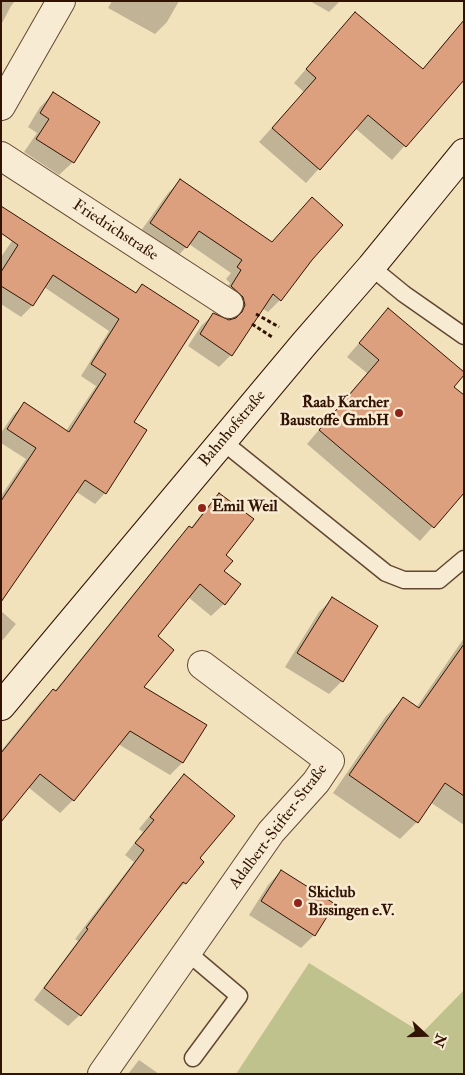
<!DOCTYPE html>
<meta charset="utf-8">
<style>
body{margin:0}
#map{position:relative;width:465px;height:1075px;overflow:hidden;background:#f2e2bc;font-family:"IM FELL Double Pica",serif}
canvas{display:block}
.frame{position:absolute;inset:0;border:2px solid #321303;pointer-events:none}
.north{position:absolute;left:400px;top:1010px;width:50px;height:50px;-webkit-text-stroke:4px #f7ecd3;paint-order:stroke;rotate:111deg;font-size:14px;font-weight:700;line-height:20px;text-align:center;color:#321303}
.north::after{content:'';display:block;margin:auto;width:18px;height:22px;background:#321303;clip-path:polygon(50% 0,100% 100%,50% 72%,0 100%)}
</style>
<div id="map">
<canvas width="465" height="1075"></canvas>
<div class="frame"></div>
<div class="north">N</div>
</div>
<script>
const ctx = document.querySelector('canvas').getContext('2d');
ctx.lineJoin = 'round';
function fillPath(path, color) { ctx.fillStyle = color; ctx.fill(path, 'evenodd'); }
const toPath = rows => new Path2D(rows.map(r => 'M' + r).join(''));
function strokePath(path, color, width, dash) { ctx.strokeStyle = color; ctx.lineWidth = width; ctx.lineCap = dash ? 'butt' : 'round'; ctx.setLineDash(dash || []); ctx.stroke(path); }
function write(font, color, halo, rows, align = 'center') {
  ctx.font = font + ' "IM FELL Double Pica",serif'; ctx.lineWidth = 5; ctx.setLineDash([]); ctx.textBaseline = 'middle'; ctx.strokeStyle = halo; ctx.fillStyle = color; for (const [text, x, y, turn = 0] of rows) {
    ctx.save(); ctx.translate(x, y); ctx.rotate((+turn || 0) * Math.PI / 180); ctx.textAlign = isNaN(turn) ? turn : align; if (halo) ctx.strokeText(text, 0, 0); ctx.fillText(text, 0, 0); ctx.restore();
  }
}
fillPath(toPath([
 [309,963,422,1033,464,990,464,1074,236,1074]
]), '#bfc28d');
fillPath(toPath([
 [1,1,15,1,11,6,1,25],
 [112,1,179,1,167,22,155,34,108,8],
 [310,1,340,1,329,12],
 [462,24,464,79,392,160,355,128,306,183,259,142,304,92,294,83,342,27,422,70,449,37],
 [53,94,98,122,73,162,59,175,24,152,37,133,28,127,40,107],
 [180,181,271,243,311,259,280,300,268,312,262,308,231,355,219,367,188,346,201,326,214,314,229,321,232,320,231,310,219,299,230,283,226,279,231,273,189,244,174,260,138,235,168,193],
 [16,235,135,293,142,286,132,422,105,493,95,504,75,491,1,600,1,496,26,459,1,443,1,433,13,415,24,404,66,431,96,386,81,376,109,331,44,287,32,306,21,317,1,304,1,257],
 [388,309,452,387,464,491,420,541,307,444,367,373,347,357],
 [220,495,224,555,222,571,224,604,211,616,188,597,156,636,142,687,182,763,170,775,118,744,73,800,60,813,28,787,1,820,1,751,40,703,53,691,54,692,177,540,190,528,191,528,207,507],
 [333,598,342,681,329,694,285,667,319,612],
 [1,611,16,624,1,642],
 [464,638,464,825,430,802,417,822,400,839,333,793,386,716,403,699,416,708],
 [184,776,198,858,202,862,185,883,173,895,172,894,80,1015,68,1026,34,1000,78,941,75,939,134,862,125,855,143,832,139,829,173,787],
 [281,871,314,935,301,948,249,915,268,885],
 [139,1060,159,1074,128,1074]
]), '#0003');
const building = toPath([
 [355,12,423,69,464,20,464,80,406,147,368,115,320,170,272,128,316,78,306,69,355,12],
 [53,92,100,122,74,163,36,139,49,119,40,113,53,92],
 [180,179,272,242,312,197,343,225,312,260,281,301,273,294,232,356,200,334,213,313,229,320,236,318,242,312,245,305,243,297,231,286,241,270,237,267,242,260,199,231,187,248,150,223,180,179],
 [1,206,136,293,142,284,199,321,134,422,147,430,106,494,85,480,1,602,1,501,36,448,7,429,24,402,69,432,106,374,91,364,119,319,53,275,33,306,1,286,1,272,18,245,1,233,1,206],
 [388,308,464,372,464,375,454,387,464,395,464,493,434,528,319,430,379,360,359,343,388,308],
 [219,493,254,519,226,555,233,561,224,571,241,584,225,605,200,584,158,636,174,650,144,687,207,725,183,763,130,731,74,801,40,774,1,822,1,753,53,689,56,691,189,526,192,528,219,493],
 [332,597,378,626,343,682,297,653,332,597],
 [464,644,464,796,445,783,418,823,349,775,403,697,419,708,464,644],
 [184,774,235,816,200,858,204,862,186,884,183,882,81,1016,44,988,88,929,86,928,144,850,135,843,154,820,150,817,184,774],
 [281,870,335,904,315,936,261,901,281,870]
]);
fillPath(building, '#dca07e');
strokePath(building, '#321303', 1);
const lane = toPath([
 [371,267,404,294,464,336],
 [222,441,386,573,404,580,439,580,464,559],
 [187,952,239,996,193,1058]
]);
const street = toPath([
 [1,106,61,1],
 [1,156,229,304],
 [102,1074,271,832,316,782,330,761,202,665]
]);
const secondary = toPath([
 [1,706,304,344,371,267,464,153]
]);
strokePath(lane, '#624731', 19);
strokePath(street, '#624731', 30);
strokePath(secondary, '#321303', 30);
strokePath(toPath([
 [256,314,279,327],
 [252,324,272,337]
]), '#321303', 3, [4, 2.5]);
strokePath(lane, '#f7ecd3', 16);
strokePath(street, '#f7ecd3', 28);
strokePath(secondary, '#f7ecd3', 28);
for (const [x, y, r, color] of [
 [399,413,5,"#8f2418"],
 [202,508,5,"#8f2418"],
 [298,903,5,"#8f2418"]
]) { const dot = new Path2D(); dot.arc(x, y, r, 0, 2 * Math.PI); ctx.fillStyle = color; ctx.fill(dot); strokePath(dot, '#f7ecd3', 2); }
write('16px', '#321303', '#f7ecd3', [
 ["Friedrichstraße",115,231,33],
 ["Bahnhofstraße",233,429,-50],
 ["Adalbert-Stifter-Straße",279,827,-53]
]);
write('bold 16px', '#321303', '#f7ecd3', [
 ["Raab Karcher",389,404,"right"],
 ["Baustoffe GmbH",389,422,"right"],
 ["Emil Weil",212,508],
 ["Skiclub",308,894],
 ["Bissingen e.V.",308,912]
], 'left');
</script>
